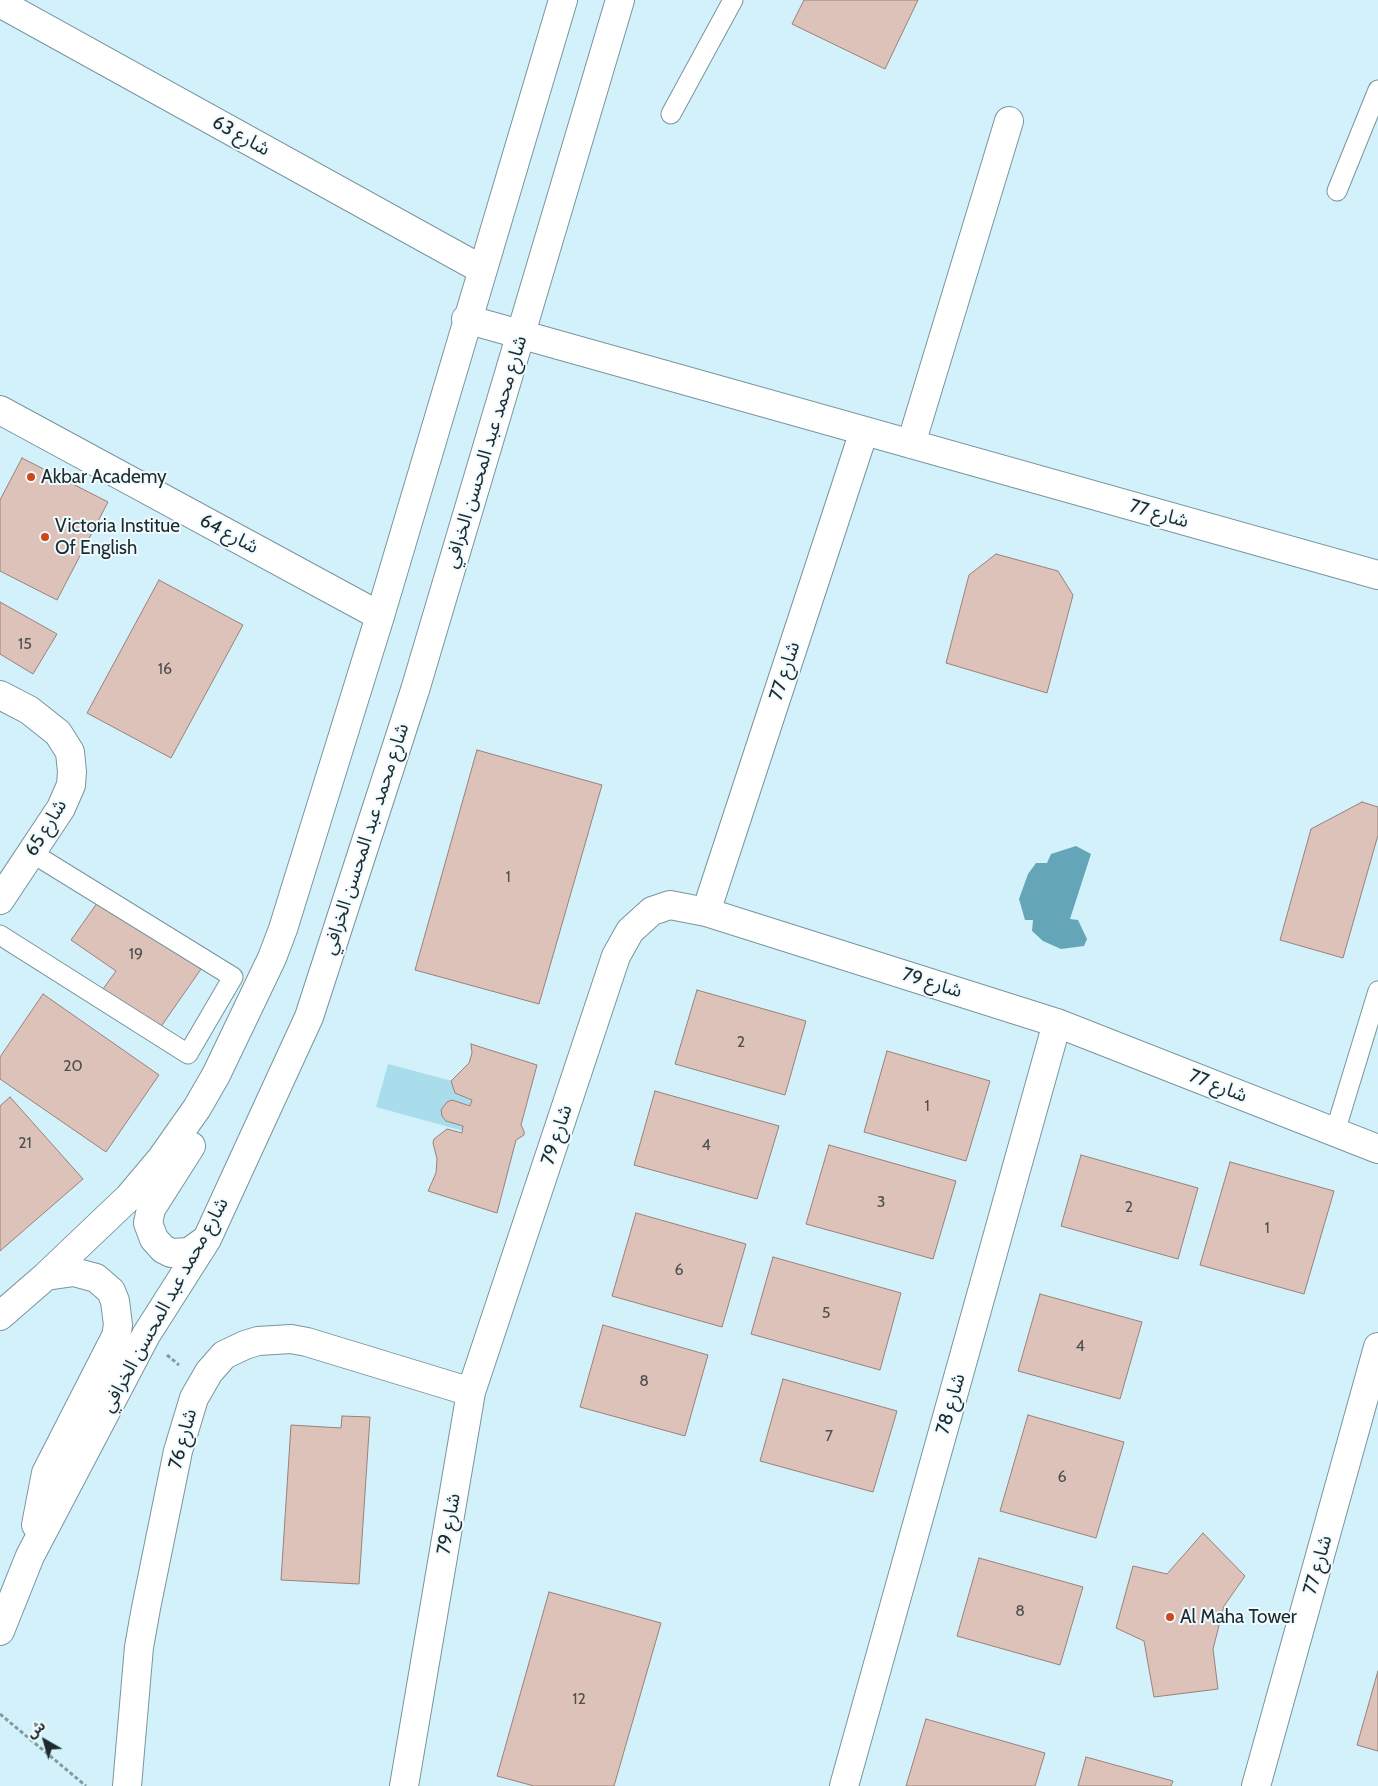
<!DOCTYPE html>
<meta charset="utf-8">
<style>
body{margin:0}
#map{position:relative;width:1378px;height:1786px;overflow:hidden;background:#d3f1fa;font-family:Cabin,"Noto Sans Arabic",sans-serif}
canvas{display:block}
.north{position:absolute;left:20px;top:1716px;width:50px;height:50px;-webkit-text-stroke:4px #effbfe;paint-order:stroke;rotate:322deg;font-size:14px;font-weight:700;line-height:20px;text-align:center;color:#1e2a2d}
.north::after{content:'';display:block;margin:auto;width:18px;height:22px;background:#1e2a2d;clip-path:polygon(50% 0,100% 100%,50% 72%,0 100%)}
</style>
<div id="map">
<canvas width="1378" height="1786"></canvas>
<div class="north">ش</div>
</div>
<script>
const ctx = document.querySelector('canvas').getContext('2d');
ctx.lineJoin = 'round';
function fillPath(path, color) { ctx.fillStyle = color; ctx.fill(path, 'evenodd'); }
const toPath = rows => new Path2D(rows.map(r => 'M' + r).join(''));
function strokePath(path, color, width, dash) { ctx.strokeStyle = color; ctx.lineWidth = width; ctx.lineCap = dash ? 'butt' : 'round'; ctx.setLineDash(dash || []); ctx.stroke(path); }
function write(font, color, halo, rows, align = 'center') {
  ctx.font = font + ' Cabin,"Noto Sans Arabic",sans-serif'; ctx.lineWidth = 4; ctx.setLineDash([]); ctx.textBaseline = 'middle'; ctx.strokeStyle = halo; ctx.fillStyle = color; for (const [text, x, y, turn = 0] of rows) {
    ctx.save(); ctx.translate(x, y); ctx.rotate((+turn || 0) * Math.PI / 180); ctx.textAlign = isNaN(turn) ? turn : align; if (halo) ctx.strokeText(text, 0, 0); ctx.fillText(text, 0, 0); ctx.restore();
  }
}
fillPath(toPath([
 [388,1064,490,1091,478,1135,376,1107]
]), '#aaddeb');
fillPath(toPath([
 [1076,846,1091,854,1070,919,1078,920,1087,939,1084,946,1061,949,1043,941,1032,931,1033,920,1025,920,1019,899,1028,874,1036,863,1047,863,1051,854]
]), '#64a6b8');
const building = toPath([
 [804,0,918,0,885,69,792,24,804,0],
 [22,458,108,502,57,600,0,571,0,500,22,458],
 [996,554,1058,571,1073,595,1047,693,946,663,969,575,996,554],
 [159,580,243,625,171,758,87,713,159,580],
 [0,602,57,634,33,674,0,654,0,602],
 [477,750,602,785,539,1004,415,970,477,750],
 [1362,802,1378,807,1378,835,1343,958,1280,940,1311,829,1362,802],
 [100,899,201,969,160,1028,103,989,116,971,71,940,100,899],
 [697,990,806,1021,785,1095,675,1064,697,990],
 [43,994,159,1075,106,1152,0,1079,0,1057,43,994],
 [471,1044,537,1065,521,1125,524,1131,524,1135,516,1140,497,1213,428,1191,436,1173,437,1159,433,1143,434,1139,447,1129,462,1133,463,1126,446,1121,442,1116,441,1110,447,1102,452,1100,470,1106,472,1100,455,1093,451,1081,469,1063,472,1053,471,1044],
 [887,1051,990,1081,966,1161,864,1132,887,1051],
 [655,1091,779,1126,757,1199,634,1165,655,1091],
 [10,1097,83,1179,0,1251,0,1106,10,1097],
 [829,1145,956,1181,933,1259,806,1224,829,1145],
 [1081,1155,1198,1188,1178,1259,1061,1226,1081,1155],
 [1230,1162,1334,1191,1304,1294,1200,1265,1230,1162],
 [636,1213,746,1244,722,1327,612,1296,636,1213],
 [773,1257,901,1293,880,1370,751,1334,773,1257],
 [1040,1294,1142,1322,1120,1399,1018,1371,1040,1294],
 [603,1325,708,1355,685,1436,580,1407,603,1325],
 [783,1379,897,1411,873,1492,760,1461,783,1379],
 [1028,1415,1124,1442,1096,1538,1000,1511,1028,1415],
 [342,1416,370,1417,359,1584,281,1580,291,1425,341,1428,342,1416],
 [1203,1533,1245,1576,1224,1606,1213,1649,1218,1689,1154,1697,1144,1641,1116,1628,1133,1566,1167,1574,1203,1533],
 [979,1558,1083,1587,1060,1665,957,1636,979,1558],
 [549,1592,661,1623,614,1786,534,1786,497,1776,549,1592],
 [1378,1671,1378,1751,1357,1745,1378,1671],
 [926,1719,1045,1753,1035,1786,906,1786,926,1719],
 [1086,1757,1173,1781,1171,1786,1078,1786,1086,1757]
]);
fillPath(building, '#ddc2b9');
strokePath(building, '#9a8079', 1);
const lane = toPath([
 [671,114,733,0],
 [1337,191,1378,90],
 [0,935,188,1054,233,977,32,853],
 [1335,1132,1378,991]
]);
const street = toPath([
 [0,3,481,269],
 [466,319,1378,575],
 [0,410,380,616],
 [911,444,1009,121],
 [0,695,29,710,58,733,70,752,72,772,71,785,61,808,0,900],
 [706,912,864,431],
 [127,1786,139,1647,146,1608,178,1451,194,1398,209,1372,224,1355,245,1345,258,1341,291,1339,307,1342,471,1392],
 [404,1786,471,1392,616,956,630,931,652,911,670,905,706,912,1057,1023,1378,1149],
 [844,1786,1057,1023],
 [1256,1786,1378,1347]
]);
const secondary = toPath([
 [191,1146,151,1209,148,1223,154,1239,163,1249,171,1253,189,1252,207,1239],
 [0,1316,46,1276,129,1197,161,1159,197,1108,216,1075,272,958,283,929,380,616,563,0],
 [36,1525,46,1473,116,1336,118,1325,115,1301,111,1291,96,1278,74,1272,46,1276],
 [0,1631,30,1556,146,1335,207,1239,309,1017,415,690,620,0]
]);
strokePath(lane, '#79959d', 21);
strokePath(street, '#79959d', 30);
strokePath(secondary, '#79959d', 30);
strokePath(toPath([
 [167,1355,179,1365],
 [0,1714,86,1786]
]), '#839aa0', 3, [4, 2.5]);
strokePath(lane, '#fff', 19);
strokePath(street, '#fff', 28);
strokePath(secondary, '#fff', 28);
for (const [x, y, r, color] of [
 [31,477,5,"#d04819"],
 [45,537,5,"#d04819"],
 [1170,1617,5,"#d04819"]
]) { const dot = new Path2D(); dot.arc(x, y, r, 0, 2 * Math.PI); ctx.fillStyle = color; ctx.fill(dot); strokePath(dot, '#effbfe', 2); }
write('16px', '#4e5050', null, [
 ["15",25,644],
 ["16",165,669],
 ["1",508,877],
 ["19",136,954],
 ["2",741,1042],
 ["20",73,1066],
 ["1",927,1106],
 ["21",25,1143],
 ["4",706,1145],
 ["3",881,1202],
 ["2",1129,1207],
 ["1",1267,1228],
 ["6",679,1270],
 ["5",826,1313],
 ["4",1080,1346],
 ["8",644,1381],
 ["7",829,1436],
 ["6",1062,1477],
 ["8",1020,1611],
 ["12",579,1699]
]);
write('19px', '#1e2a2d', '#effbfe', [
 ["شارع 63",241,136,29],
 ["شارع محمد عبد المحسن الخرافي",486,452,-73],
 ["شارع 77",1159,514,16],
 ["شارع 64",229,534,28],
 ["شارع 77",785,671,-72],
 ["شارع 65",46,828,-59],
 ["شارع محمد عبد المحسن الخرافي",366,839,-72],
 ["شارع 79",932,983,17],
 ["شارع 77",1218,1086,21],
 ["شارع 79",557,1135,-72],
 ["شارع محمد عبد المحسن الخرافي",165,1305,-61],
 ["شارع 78",951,1404,-74],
 ["شارع 76",183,1439,-75],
 ["شارع 79",449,1524,-80],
 ["شارع 77",1318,1565,-74]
]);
write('19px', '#1e2a2d', '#effbfe', [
 ["Akbar Academy",41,477],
 ["Victoria Institue",55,526],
 ["Of English",55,548],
 ["Al Maha Tower",1180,1617]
], 'left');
</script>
